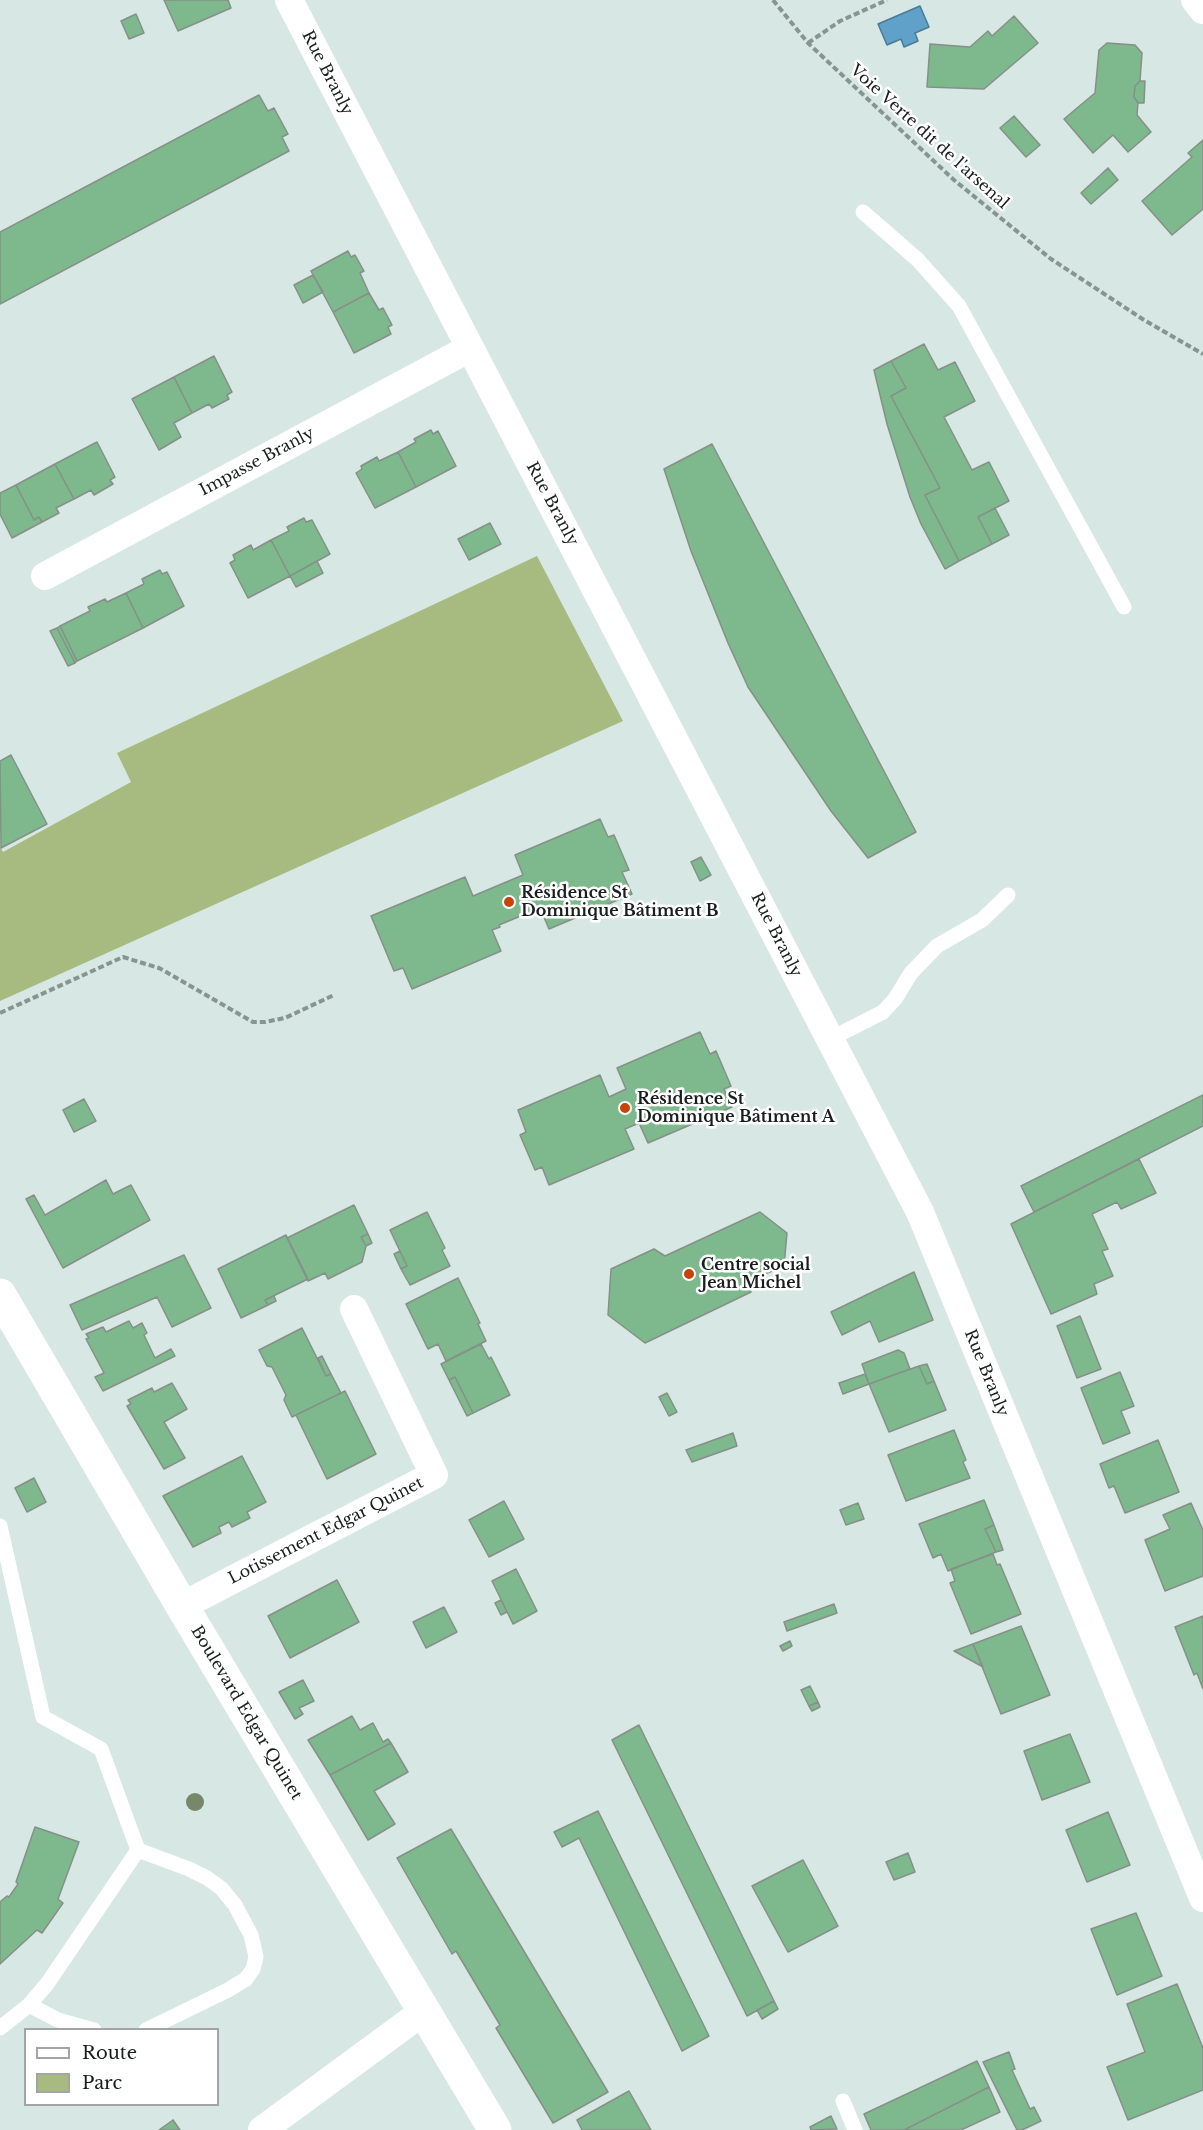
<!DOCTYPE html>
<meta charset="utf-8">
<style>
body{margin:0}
#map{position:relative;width:1203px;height:2130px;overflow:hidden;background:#d7e7e3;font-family:"Libre Baskerville",serif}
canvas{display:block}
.legend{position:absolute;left:24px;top:2028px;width:195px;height:78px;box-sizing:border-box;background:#fff;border:2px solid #a3a5a5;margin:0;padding:8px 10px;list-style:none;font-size:18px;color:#191f1d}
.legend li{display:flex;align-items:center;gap:12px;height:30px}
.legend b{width:30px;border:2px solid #a3a5a5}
</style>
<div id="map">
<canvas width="1203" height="2130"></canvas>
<ul class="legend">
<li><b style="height:8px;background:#fff"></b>Route</li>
<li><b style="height:16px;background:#a7bb80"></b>Parc</li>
</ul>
</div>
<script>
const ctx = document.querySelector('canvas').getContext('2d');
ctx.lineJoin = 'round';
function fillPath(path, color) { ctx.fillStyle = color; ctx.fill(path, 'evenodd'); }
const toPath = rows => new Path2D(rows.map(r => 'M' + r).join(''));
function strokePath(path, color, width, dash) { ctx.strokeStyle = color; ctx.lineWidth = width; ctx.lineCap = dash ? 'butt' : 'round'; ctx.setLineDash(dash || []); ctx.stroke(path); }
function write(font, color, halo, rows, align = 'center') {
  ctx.font = font + ' "Libre Baskerville",serif'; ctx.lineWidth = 5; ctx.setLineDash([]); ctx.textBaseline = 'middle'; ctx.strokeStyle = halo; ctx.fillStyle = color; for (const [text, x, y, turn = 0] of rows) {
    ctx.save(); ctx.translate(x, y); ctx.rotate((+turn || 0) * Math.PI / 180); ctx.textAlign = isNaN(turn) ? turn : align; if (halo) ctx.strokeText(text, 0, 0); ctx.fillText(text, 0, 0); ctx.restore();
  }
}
fillPath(toPath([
 [537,556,623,721,0,1001,0,846,3,852,131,782,117,753]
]), '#a7bb80');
const water = toPath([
 [920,6,929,27,915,33,918,41,904,47,901,39,887,45,878,24,920,6]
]);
fillPath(water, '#5fa1c8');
strokePath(water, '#4a7a95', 1.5);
const building = toPath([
 [164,0,228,0,231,8,178,31,164,0],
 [136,14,144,33,129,39,121,21,136,14],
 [1014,16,1038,43,984,89,927,87,930,44,970,47,988,31,992,36,1014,16],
 [1107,43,1135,45,1142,53,1140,81,1135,86,1134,97,1138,103,1137,115,1151,132,1128,152,1113,135,1093,153,1064,119,1095,93,1099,50,1107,43],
 [1140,81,1145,81,1144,103,1138,103,1134,97,1135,86,1140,81],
 [259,95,268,111,274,108,288,134,282,137,289,151,0,304,0,232,259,95],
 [1014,116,1040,145,1026,157,1000,128,1014,116],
 [1203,140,1203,209,1172,235,1142,201,1192,157,1188,153,1203,140],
 [1108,168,1118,180,1091,204,1081,193,1108,168],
 [348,251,351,257,355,255,364,271,360,273,369,293,333,312,311,271,348,251],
 [313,275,323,292,303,303,294,285,313,275],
 [369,293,379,310,383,308,392,325,388,327,391,334,354,353,333,312,369,293],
 [924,344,938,370,955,362,975,401,944,417,972,470,989,462,1009,501,978,517,992,544,959,561,925,495,940,488,891,396,906,388,891,361,924,344],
 [214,356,232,392,227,395,229,399,212,408,209,404,192,413,174,377,214,356],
 [891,361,906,388,891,396,940,488,925,495,959,561,945,569,921,524,910,497,887,424,874,370,891,361],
 [174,377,192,413,174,423,181,437,159,450,132,399,174,377],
 [431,430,433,434,438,431,456,466,416,487,398,452,416,442,414,439,431,430],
 [97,442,115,477,110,480,113,484,94,495,91,490,74,499,55,464,97,442],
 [712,444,916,832,868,858,831,811,748,687,728,643,691,551,664,469,712,444],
 [398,452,416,487,375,508,356,473,362,469,361,466,377,457,379,461,398,452],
 [55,464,74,499,56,508,59,513,42,522,39,517,34,520,16,485,55,464],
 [16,485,34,520,39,517,42,522,12,538,0,514,0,493,16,485],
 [995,508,1009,535,992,544,978,517,995,508],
 [304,518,306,522,312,520,330,554,290,576,271,540,289,531,287,527,304,518],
 [490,523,501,544,469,560,458,539,490,523],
 [271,540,290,576,248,598,230,563,235,560,233,555,251,545,253,550,271,540],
 [317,561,323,573,296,587,290,576,317,561],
 [160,570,162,574,167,572,184,606,143,628,126,593,144,584,142,579,160,570],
 [126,593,143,628,77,661,60,626,90,611,88,607,105,599,107,602,126,593],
 [60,626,77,661,75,663,57,628,60,626],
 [57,628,75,663,68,666,50,631,57,628],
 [11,755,47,824,1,848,0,761,11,755],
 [600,819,608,837,614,835,629,870,622,872,632,894,549,929,540,908,499,925,500,927,492,930,501,951,412,989,403,968,394,971,371,916,465,877,473,896,523,875,515,855,600,819],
 [701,857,711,875,700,881,691,862,701,857],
 [700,1032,710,1054,716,1051,731,1086,724,1089,732,1107,648,1143,639,1123,625,1129,634,1149,549,1185,542,1167,535,1170,520,1135,526,1132,518,1110,600,1075,609,1097,626,1089,617,1068,700,1032],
 [1203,1095,1203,1126,1034,1212,1021,1186,1203,1095],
 [84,1099,96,1121,74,1132,63,1110,84,1099],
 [1139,1159,1156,1193,1121,1209,1117,1202,1092,1214,1108,1249,1102,1251,1113,1276,1094,1284,1097,1294,1051,1314,1011,1224,1139,1159],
 [106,1180,113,1194,131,1185,150,1220,63,1268,26,1199,34,1195,45,1215,106,1180],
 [354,1205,368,1234,361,1237,366,1246,362,1262,328,1279,325,1273,308,1281,287,1238,354,1205],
 [427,1212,445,1248,442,1250,450,1266,410,1285,401,1269,407,1266,390,1230,427,1212],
 [760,1212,787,1233,784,1266,750,1280,749,1287,751,1292,645,1343,608,1315,611,1269,654,1249,665,1256,760,1212],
 [368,1234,372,1243,366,1246,361,1237,368,1234],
 [286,1235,308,1279,265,1300,268,1305,241,1318,218,1269,286,1235],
 [400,1251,407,1266,401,1269,394,1254,400,1251],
 [184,1255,211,1308,172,1327,157,1297,82,1330,70,1305,184,1255],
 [914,1272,933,1320,879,1342,870,1321,842,1335,831,1312,914,1272],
 [458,1278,480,1323,478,1324,486,1341,446,1361,438,1344,428,1349,406,1304,458,1278],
 [274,1296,276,1301,268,1305,265,1300,274,1296],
 [1080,1316,1101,1369,1077,1378,1057,1326,1080,1316],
 [129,1321,133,1328,142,1323,147,1333,144,1335,155,1358,171,1349,175,1356,103,1391,95,1377,104,1373,86,1339,89,1338,86,1334,103,1327,106,1332,129,1321],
 [302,1328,326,1376,331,1374,341,1393,292,1417,284,1400,286,1395,272,1367,267,1366,259,1350,302,1328],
 [481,1344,489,1359,491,1357,510,1395,473,1413,455,1377,449,1380,441,1364,481,1344],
 [898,1350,904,1353,910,1369,869,1384,862,1364,898,1350],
 [322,1356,331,1374,326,1376,318,1358,322,1356],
 [927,1364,934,1381,927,1384,919,1366,927,1364],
 [919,1366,927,1384,934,1381,946,1410,889,1432,869,1384,919,1366],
 [1120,1372,1134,1406,1121,1411,1130,1433,1103,1444,1081,1388,1120,1372],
 [865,1374,869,1384,843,1394,839,1383,865,1374],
 [455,1377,473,1413,467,1416,449,1380,455,1377],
 [172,1383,187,1409,164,1422,185,1458,164,1469,127,1406,131,1404,128,1400,152,1388,154,1392,172,1383],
 [345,1391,376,1454,327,1479,296,1415,345,1391],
 [667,1393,677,1412,669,1416,659,1397,667,1393],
 [954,1430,966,1460,963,1462,970,1478,906,1501,888,1455,954,1430],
 [733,1433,737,1446,692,1462,686,1450,733,1433],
 [1158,1440,1179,1492,1125,1513,1114,1486,1109,1488,1100,1464,1158,1440],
 [242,1456,266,1502,247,1512,250,1518,232,1527,229,1522,219,1527,221,1533,193,1547,163,1496,242,1456],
 [34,1478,46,1502,27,1512,15,1488,34,1478],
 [984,1500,994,1525,985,1529,996,1552,948,1571,941,1554,933,1558,919,1524,984,1500],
 [504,1501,524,1539,489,1557,469,1520,504,1501],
 [858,1503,864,1519,846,1525,840,1510,858,1503],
 [1191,1503,1203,1530,1203,1576,1165,1591,1145,1540,1170,1529,1163,1515,1191,1503],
 [994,1525,1003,1550,996,1552,985,1529,994,1525],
 [993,1554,997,1565,1000,1564,1021,1614,971,1634,950,1583,955,1581,951,1569,993,1554],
 [516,1569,537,1611,513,1624,492,1581,516,1569],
 [337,1580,359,1622,290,1658,268,1616,337,1580],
 [501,1600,507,1612,501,1615,495,1603,501,1600],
 [834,1604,837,1613,787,1631,784,1622,834,1604],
 [444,1607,457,1632,426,1648,413,1622,444,1607],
 [1203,1616,1203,1689,1197,1673,1194,1675,1175,1627,1203,1616],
 [1021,1626,1050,1695,1001,1714,973,1644,1021,1626],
 [790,1641,792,1646,783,1651,780,1646,790,1641],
 [973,1644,983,1667,954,1651,973,1644],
 [303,1680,314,1701,299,1708,303,1714,295,1719,279,1692,303,1680],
 [810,1686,818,1702,809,1706,801,1690,810,1686],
 [818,1702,820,1707,812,1711,809,1706,818,1702],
 [352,1716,360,1730,373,1723,383,1742,388,1739,391,1743,330,1775,308,1740,352,1716],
 [639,1725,774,2001,747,2016,612,1740,639,1725],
 [1070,1734,1090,1782,1042,1800,1024,1751,1070,1734],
 [391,1743,408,1772,374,1791,395,1824,368,1840,330,1775,391,1743],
 [598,1811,709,2036,682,2051,579,1838,562,1847,554,1832,598,1811],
 [1108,1812,1130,1865,1087,1882,1066,1830,1108,1812],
 [35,1827,79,1842,58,1899,63,1903,42,1933,37,1930,0,1964,0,1902,7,1896,9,1897,18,1884,16,1882,35,1827],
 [451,1829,608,2092,553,2123,496,2028,500,2025,456,1951,452,1954,397,1858,451,1829],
 [908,1853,915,1872,894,1880,886,1862,908,1853],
 [803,1860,838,1926,788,1952,752,1886,803,1860],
 [1136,1913,1162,1976,1117,1995,1091,1929,1136,1913],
 [1177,1984,1203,2048,1203,2090,1128,2120,1107,2067,1145,2052,1127,2004,1177,1984],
 [774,2001,778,2009,762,2019,757,2010,774,2001],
 [1009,2052,1015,2069,1012,2070,1030,2109,1034,2107,1041,2121,1022,2130,1017,2130,983,2062,1009,2052],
 [977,2061,989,2087,904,2130,871,2130,864,2114,977,2061],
 [989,2087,1000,2112,961,2130,904,2130,989,2087],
 [629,2091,651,2130,582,2130,577,2120,629,2091],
 [831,2116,837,2129,811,2130,810,2127,831,2116],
 [173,2120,180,2130,159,2130,173,2120]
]);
fillPath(building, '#7db98d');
strokePath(building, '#869088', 1.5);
strokePath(toPath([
 [773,0,808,43,954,180,1051,259,1144,320,1203,354],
 [808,43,840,21,887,0],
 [0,1013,123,957,159,968,253,1022,265,1022,285,1018,334,995]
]), '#889491', 4, [6, 3]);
strokePath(toPath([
 [863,212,918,260,959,306,1124,607],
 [830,1039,883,1012,895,999,911,973,937,946,982,920,1008,895],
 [0,1526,43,1717,101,1749,138,1850,47,1984,29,2005,0,2028],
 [138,1850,189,1869,207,1878,221,1888,235,1905,251,1935,256,1957,253,1969,246,1979,228,1990,146,2030],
 [29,2005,58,2020,94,2030],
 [843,2101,855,2130]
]), '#fff', 15);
strokePath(toPath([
 [289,0,920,1212,1203,1898],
 [1195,0,1203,10],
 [45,576,470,348],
 [182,1606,434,1475,354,1309],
 [262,2130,424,2011]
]), '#fff', 28);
strokePath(toPath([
 [0,1295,182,1606,495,2130]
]), '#fff', 33);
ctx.fillStyle = '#788669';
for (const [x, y] of [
 [195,1802]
]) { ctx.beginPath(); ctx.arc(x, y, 9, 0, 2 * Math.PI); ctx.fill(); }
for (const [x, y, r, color] of [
 [509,902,6,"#c94307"],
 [625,1108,6,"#c94307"],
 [689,1274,6,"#c94307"]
]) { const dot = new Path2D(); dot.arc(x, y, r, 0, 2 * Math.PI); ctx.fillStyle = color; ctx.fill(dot); strokePath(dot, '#fff', 2); }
write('16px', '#191f1d', '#fff', [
 ["Rue Branly",327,73,63],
 ["Voie Verte dit de l'arsenal",929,137,42],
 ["Impasse Branly",257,462,-28],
 ["Rue Branly",552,504,62],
 ["Rue Branly",776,935,63],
 ["Rue Branly",986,1373,68],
 ["Lotissement Edgar Quinet",326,1531,-27],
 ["Boulevard Edgar Quinet",246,1713,59]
]);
write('bold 16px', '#191f1d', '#fff', [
 ["Résidence St",521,893],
 ["Dominique Bâtiment B",521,911],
 ["Résidence St",637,1099],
 ["Dominique Bâtiment A",637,1117],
 ["Centre social",701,1265],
 ["Jean Michel",701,1283]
], 'left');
</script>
